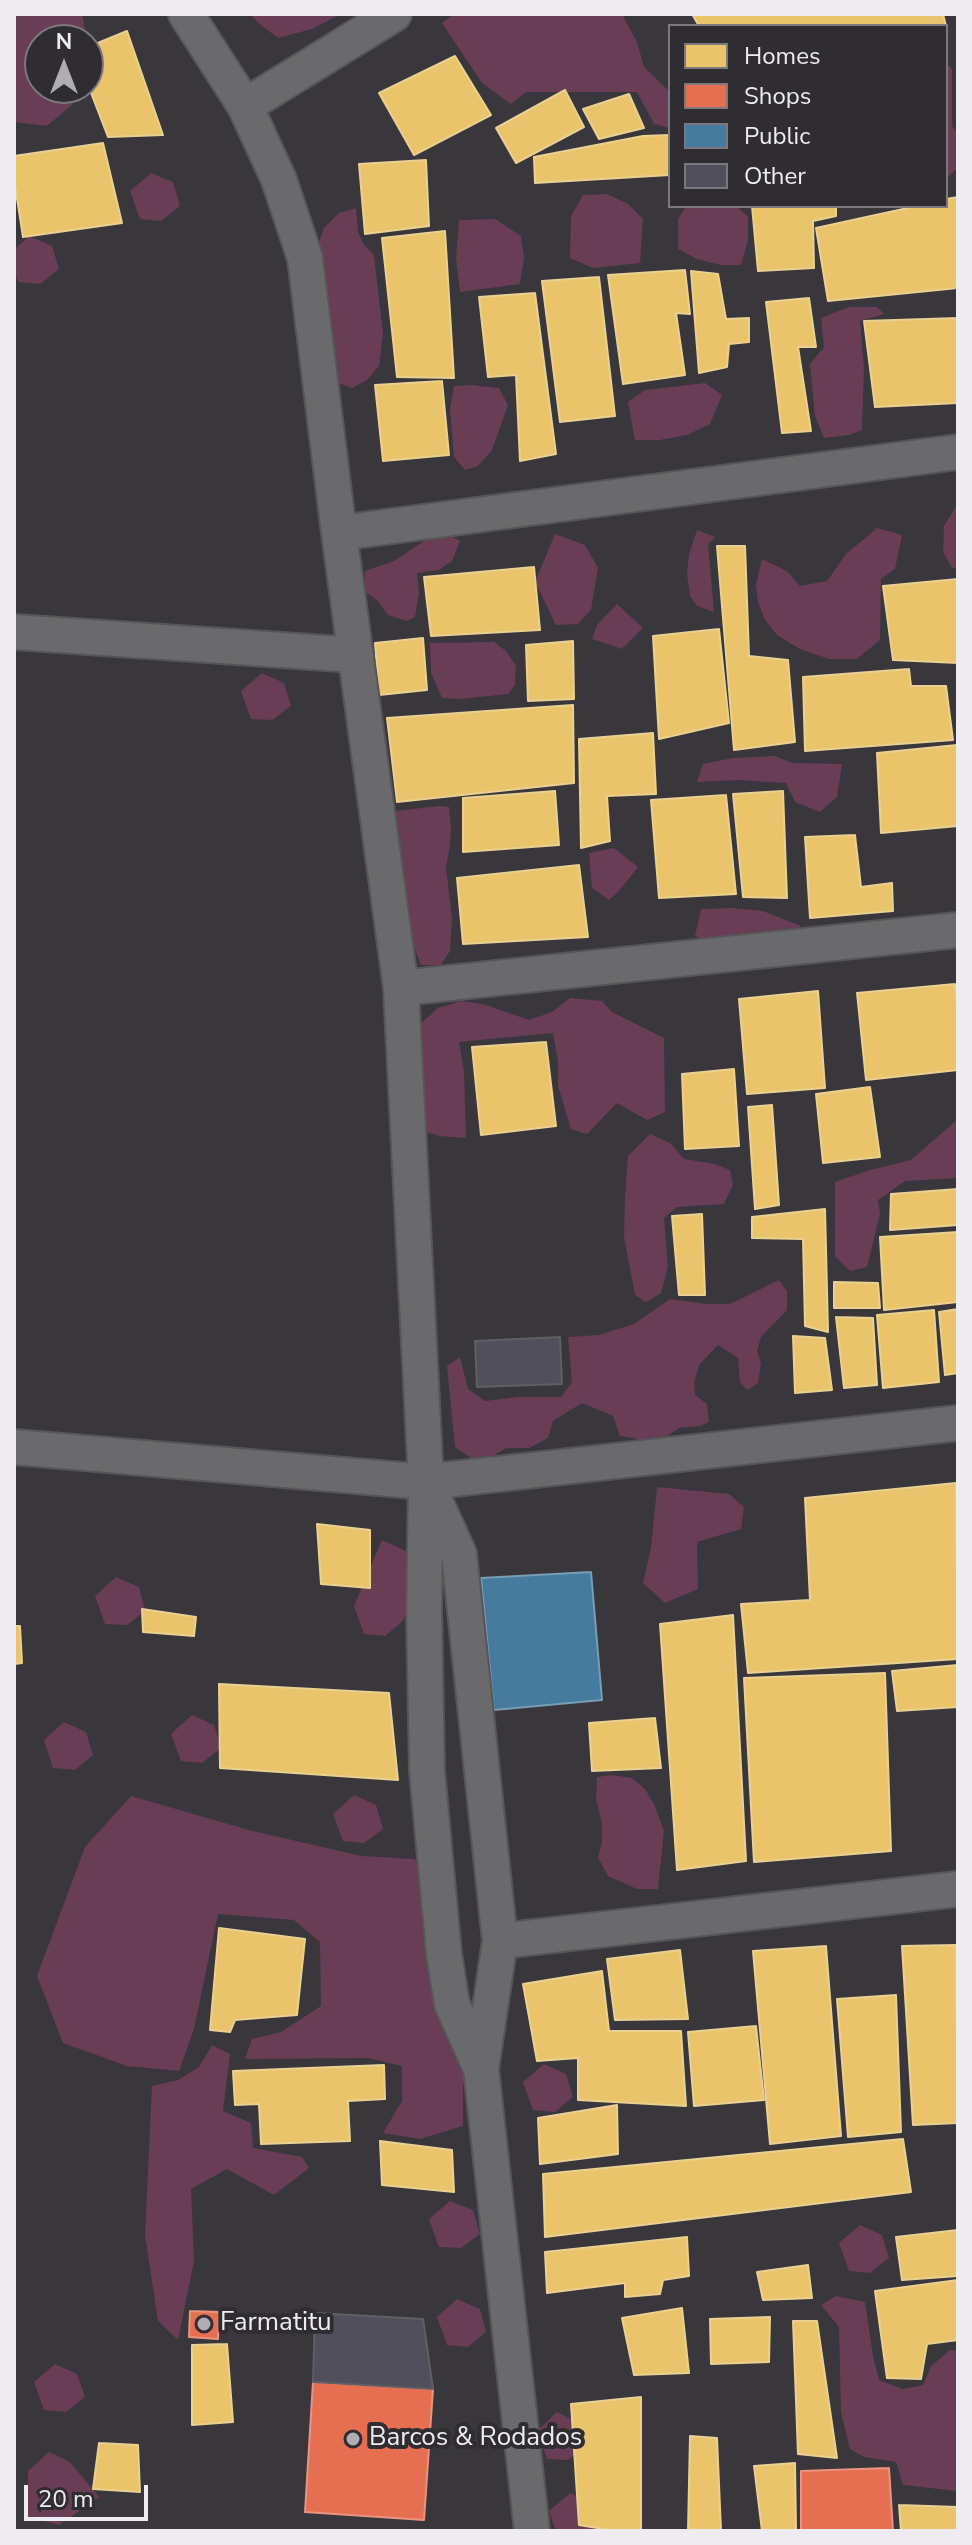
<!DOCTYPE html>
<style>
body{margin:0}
#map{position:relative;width:972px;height:2545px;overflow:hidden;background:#39373b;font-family:"Nunito Sans",sans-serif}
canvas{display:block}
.frame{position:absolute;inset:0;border:16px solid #eeecf0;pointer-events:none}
.legend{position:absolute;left:668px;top:24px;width:280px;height:184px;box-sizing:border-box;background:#2f2c32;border:2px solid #7b797e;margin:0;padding:10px 14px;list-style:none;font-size:24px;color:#eeecf0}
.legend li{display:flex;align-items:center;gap:16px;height:40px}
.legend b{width:40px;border:2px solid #7b797e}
.north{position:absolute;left:24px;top:24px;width:80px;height:80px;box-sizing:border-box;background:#2f2c32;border:2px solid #7b797e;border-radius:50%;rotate:0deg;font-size:22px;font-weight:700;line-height:32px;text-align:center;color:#eeecf0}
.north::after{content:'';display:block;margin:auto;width:28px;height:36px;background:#afadb1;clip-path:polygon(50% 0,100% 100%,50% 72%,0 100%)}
.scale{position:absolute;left:24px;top:2485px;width:124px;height:36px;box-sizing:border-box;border:4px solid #eeecf0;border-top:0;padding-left:10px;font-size:24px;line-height:28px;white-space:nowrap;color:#eeecf0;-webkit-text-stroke:6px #2f2c32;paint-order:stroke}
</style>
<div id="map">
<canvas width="972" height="2545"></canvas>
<div class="frame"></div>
<ul class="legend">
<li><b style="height:22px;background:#e9c46a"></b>Homes</li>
<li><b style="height:22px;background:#e76f51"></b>Shops</li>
<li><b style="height:22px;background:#457b9d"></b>Public</li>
<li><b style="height:22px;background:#524f5d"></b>Other</li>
</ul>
<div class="north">N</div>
<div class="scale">20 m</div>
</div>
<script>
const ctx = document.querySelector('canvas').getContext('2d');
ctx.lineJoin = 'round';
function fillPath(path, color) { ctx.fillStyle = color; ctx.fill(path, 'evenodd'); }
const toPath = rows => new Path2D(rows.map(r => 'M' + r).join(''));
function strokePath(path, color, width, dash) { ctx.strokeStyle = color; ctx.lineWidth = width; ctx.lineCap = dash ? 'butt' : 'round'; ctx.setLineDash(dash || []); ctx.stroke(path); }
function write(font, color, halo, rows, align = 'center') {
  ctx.font = font + ' "Nunito Sans",sans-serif'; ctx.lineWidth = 8; ctx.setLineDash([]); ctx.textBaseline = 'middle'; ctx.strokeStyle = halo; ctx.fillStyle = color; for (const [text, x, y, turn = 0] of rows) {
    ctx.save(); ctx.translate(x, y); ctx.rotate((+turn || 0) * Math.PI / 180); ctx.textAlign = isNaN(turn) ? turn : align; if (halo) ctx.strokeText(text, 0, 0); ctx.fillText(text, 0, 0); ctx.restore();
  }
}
fillPath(toPath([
 [14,14,82,14,85,29,70,40,40,40,40,88,72,88,72,105,47,126,14,122],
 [250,14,283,16,341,14,312,29,278,38,258,23],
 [454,14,622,14,637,42,644,67,670,92,670,128,654,124,637,92,526,92,511,104,482,83,442,23],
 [946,63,952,69,952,126,958,134,958,167,946,179],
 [151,173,173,182,180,206,161,221,140,219,130,191],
 [607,194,628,204,643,219,640,263,593,268,570,258,571,216,583,195],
 [686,206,736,206,748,217,748,240,741,265,721,265,697,259,678,249,678,219],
 [356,208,358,232,364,245,374,255,383,334,379,366,367,380,352,388,338,383,316,250,324,228,339,213],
 [495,219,521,236,524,258,520,284,460,292,456,258,459,220],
 [29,236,52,246,59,269,40,284,18,282,14,270,14,250],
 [849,307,877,307,884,314,860,321,864,367,862,430,849,435,824,438,815,416,810,364,824,347,821,318],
 [705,383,722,395,710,424,687,435,660,440,635,440,628,402,645,390],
 [471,385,499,388,508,405,492,450,478,466,465,470,454,457,450,409,454,386],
 [958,503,958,568,952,568,943,552,944,526],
 [877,528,902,535,895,569,881,579,880,640,857,659,829,659,800,649,777,635,765,620,758,602,756,585,762,559,787,571,800,586,827,581,846,554],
 [697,530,715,537,708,544,714,612,697,606,690,596,687,574,689,554],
 [443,532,460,541,452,561,439,570,417,573,419,593,415,617,407,621,388,615,377,600,364,591,365,571,394,561,424,541],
 [555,534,585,545,598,568,591,610,578,624,556,625,535,582],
 [617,604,643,628,622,649,592,639,597,625],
 [494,642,506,651,516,666,515,685,508,694,460,699,442,698,431,673,430,643],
 [262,673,284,683,291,706,272,720,251,719,241,691],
 [775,756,792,763,842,764,837,797,820,812,795,802,786,783,738,780,697,782,703,764,733,758],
 [439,806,449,807,451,828,450,846,446,867,452,919,450,951,441,965,421,965,411,939,393,835,395,811],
 [614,848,638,867,619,891,609,900,592,888,589,853],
 [732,908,763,911,801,926,788,934,712,942,695,936,701,909],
 [570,998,602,1001,612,1012,664,1038,665,1112,647,1120,617,1103,587,1134,571,1129,558,1086,558,1061,553,1033,459,1042,464,1071,466,1138,439,1136,426,1132,419,1107,419,1025,438,1008,461,1001,483,1004,529,1020,552,1012],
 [958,1119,958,1178,905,1181,878,1200,880,1214,867,1267,850,1271,835,1256,835,1182,870,1170,911,1160],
 [650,1134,670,1143,684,1159,715,1164,730,1170,733,1185,724,1204,677,1207,664,1218,668,1267,661,1293,646,1302,635,1295,624,1237,625,1197,628,1156],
 [779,1280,787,1291,787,1310,761,1337,757,1351,761,1364,758,1383,748,1390,740,1383,738,1358,718,1345,699,1365,694,1383,695,1395,707,1404,709,1422,700,1426,679,1428,658,1442,620,1436,613,1416,582,1403,553,1421,548,1438,529,1448,506,1448,480,1464,455,1447,447,1366,460,1357,468,1389,485,1401,518,1397,561,1397,572,1382,568,1337,599,1335,634,1324,670,1299,706,1304,730,1304],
 [657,1487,729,1494,744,1507,741,1529,697,1542,698,1589,665,1603,643,1583,651,1548],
 [382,1540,428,1561,403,1621,385,1636,364,1634,354,1606],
 [116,1577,139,1587,145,1611,127,1625,105,1624,95,1596],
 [192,1715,214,1725,221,1748,202,1763,181,1761,171,1734],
 [64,1722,86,1732,93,1755,75,1770,53,1768,44,1740],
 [612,1775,632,1778,645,1789,654,1804,664,1831,658,1889,637,1889,608,1876,598,1858,602,1842,602,1824,596,1799,597,1777],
 [354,1795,376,1805,383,1829,364,1843,343,1841,333,1814],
 [131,1796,249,1830,361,1856,415,1859,434,1909,463,2061,463,2126,420,2139,383,2133,402,2101,402,2066,368,2058,245,2059,252,2039,281,2032,321,2006,320,1942,294,1920,218,1914,194,2029,179,2071,127,2066,63,2043,37,1976,85,1847],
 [212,2045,230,2054,223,2111,251,2123,253,2148,302,2157,309,2168,274,2195,227,2169,191,2189,194,2261,178,2340,158,2321,145,2235,152,2086,178,2080,199,2067],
 [544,2064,566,2074,573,2097,555,2112,533,2110,523,2082],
 [450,2201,473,2210,480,2234,461,2248,439,2247,429,2219],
 [860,2225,882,2235,889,2258,870,2273,849,2271,839,2243],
 [836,2296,865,2302,873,2356,879,2380,903,2389,923,2385,931,2366,950,2350,958,2351,958,2491,903,2485,896,2462,864,2457,850,2449,841,2412,839,2327,821,2305],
 [457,2299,480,2309,486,2332,468,2347,447,2345,437,2317],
 [55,2364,77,2374,85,2397,66,2412,44,2410,34,2382],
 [557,2412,579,2423,586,2446,568,2460,547,2459,537,2431],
 [49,2452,70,2462,99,2497,59,2525,28,2517,28,2471],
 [570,2493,592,2503,599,2526,593,2531,556,2531,549,2511]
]), '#693d53');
const homes = toPath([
 [692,14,943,14,946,26,699,26,692,14],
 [127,31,163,135,108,137,88,85,88,47,127,31],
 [455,56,491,115,414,155,379,93,455,56],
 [565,90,584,127,516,163,496,128,565,90],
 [629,94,644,128,599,139,583,109,629,94],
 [670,135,670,175,535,183,534,157,643,136,670,135],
 [103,143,122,223,23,237,14,179,14,156,103,143],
 [426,160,429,226,365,234,359,164,426,160],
 [958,197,958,288,828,301,816,228,917,206,946,206,946,199,958,197],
 [752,206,836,206,836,216,813,221,814,268,758,271,752,206],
 [445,231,454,378,397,377,382,238,445,231],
 [685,270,690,314,676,313,685,375,623,384,608,275,685,270],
 [691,271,718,274,726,319,749,318,749,342,729,344,727,367,699,373,691,271],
 [599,277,615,416,560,422,542,281,599,277],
 [535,293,556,454,520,461,516,375,488,377,479,297,535,293],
 [809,298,816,347,798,347,811,431,782,433,766,302,809,298],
 [958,318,958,403,875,407,864,321,958,318],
 [442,381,449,455,383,461,375,385,442,381],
 [717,546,745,546,749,656,788,660,795,742,734,750,717,546],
 [534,567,540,630,431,636,424,577,534,567],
 [958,579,958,663,893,660,883,586,958,579],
 [719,629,729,723,659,739,653,636,719,629],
 [423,638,427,690,379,695,375,643,423,638],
 [573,641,574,699,528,701,526,645,573,641],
 [909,669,911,686,946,686,953,740,805,751,803,677,909,669],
 [573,705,574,783,397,802,387,718,573,705],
 [653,733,656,794,607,796,610,841,581,848,579,739,653,733],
 [957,745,958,826,881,833,877,753,957,745],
 [555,791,559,845,463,852,463,798,555,791],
 [783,791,787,898,743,897,733,794,783,791],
 [726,795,736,894,659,898,651,800,726,795],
 [855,835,861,887,892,883,893,911,810,918,805,837,855,835],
 [579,865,588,937,463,944,457,878,579,865],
 [955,984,958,1011,958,1070,866,1080,857,993,955,984],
 [818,991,825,1088,747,1094,739,999,818,991],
 [546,1042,556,1126,481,1135,472,1047,546,1042],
 [734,1069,739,1146,685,1149,682,1074,734,1069],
 [870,1087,880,1157,823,1163,816,1094,870,1087],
 [772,1105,779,1205,755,1209,748,1107,772,1105],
 [958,1189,958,1225,890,1230,891,1194,958,1189],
 [825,1209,828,1332,805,1326,803,1239,752,1238,752,1217,825,1209],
 [702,1214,705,1295,679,1295,672,1216,702,1214],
 [958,1232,958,1302,884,1310,880,1237,958,1232],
 [834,1282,878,1283,880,1308,834,1308,834,1282],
 [958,1309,958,1373,945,1375,939,1312,958,1309],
 [934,1310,939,1382,883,1388,877,1315,934,1310],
 [836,1317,873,1318,877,1385,844,1388,836,1317],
 [793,1336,825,1338,832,1390,795,1393,793,1336],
 [956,1483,958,1659,748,1673,741,1604,810,1600,805,1498,956,1483],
 [317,1524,370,1530,370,1588,321,1584,317,1524],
 [142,1609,196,1617,194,1636,143,1632,142,1609],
 [733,1615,746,1861,677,1870,660,1624,733,1615],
 [14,1626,20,1626,22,1663,14,1664,14,1626],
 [958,1665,958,1707,897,1711,892,1671,958,1665],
 [885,1673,891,1851,754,1862,744,1678,885,1673],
 [219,1684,389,1693,398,1780,220,1768,219,1684],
 [655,1718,661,1768,592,1771,589,1723,655,1718],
 [219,1928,305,1939,297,2015,235,2020,230,2032,210,2030,219,1928],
 [956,1945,958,2123,913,2125,902,1946,956,1945],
 [826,1946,841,2136,770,2144,753,1951,826,1946],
 [680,1950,688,2019,615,2020,607,1959,680,1950],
 [602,1971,609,2031,681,2031,686,2106,578,2100,578,2058,537,2061,523,1984,602,1971],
 [896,1995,901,2132,848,2137,837,1999,896,1995],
 [756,2026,764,2100,694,2106,688,2032,756,2026],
 [384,2065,385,2099,348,2101,350,2141,261,2144,259,2104,235,2105,233,2071,384,2065],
 [617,2105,618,2154,540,2164,538,2118,617,2105],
 [903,2139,911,2192,545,2237,543,2174,903,2139],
 [380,2141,452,2150,454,2192,382,2185,380,2141],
 [958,2230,958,2276,902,2280,896,2237,958,2230],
 [687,2237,689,2276,663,2280,660,2294,625,2297,625,2283,547,2293,545,2252,687,2237],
 [808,2265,812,2298,763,2300,757,2272,808,2265],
 [958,2280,958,2340,927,2344,921,2379,887,2378,875,2291,958,2280],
 [682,2308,689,2373,634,2375,622,2318,682,2308],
 [770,2317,769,2362,711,2364,710,2319,770,2317],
 [793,2321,817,2321,837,2458,798,2454,793,2321],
 [227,2344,233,2422,192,2425,192,2345,227,2344],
 [641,2397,641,2531,616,2531,579,2525,571,2404,641,2397],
 [690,2436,717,2438,721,2531,688,2531,690,2436],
 [99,2443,138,2445,140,2492,93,2489,99,2443],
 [795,2463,796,2531,762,2531,754,2466,795,2463],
 [899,2505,958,2507,958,2531,901,2531,899,2505]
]);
fillPath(homes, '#e9c46a');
strokePath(homes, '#ead092', 2);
const shops = toPath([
 [190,2311,219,2312,218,2339,189,2337,190,2311],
 [313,2382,433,2389,424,2520,305,2512,313,2382],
 [889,2468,893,2531,801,2531,801,2471,889,2468]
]);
fillPath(shops, '#e76f51');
strokePath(shops, '#e99481', 2);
const public = toPath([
 [591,1572,602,1700,494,1710,481,1578,591,1572]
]);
fillPath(public, '#457b9d');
strokePath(public, '#789db6', 2);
const building = toPath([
 [560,1337,562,1384,477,1387,475,1341,560,1337],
 [315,2313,423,2319,433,2389,313,2382,315,2313]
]);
fillPath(building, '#524f5d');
strokePath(building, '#605f62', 2);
const street = toPath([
 [186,14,245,106,279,180,305,258,339,533,401,988,426,1482,424,1610,427,1771,444,1954,452,2004,481,2069],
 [245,106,394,14],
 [339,533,958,452],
 [14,632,356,655],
 [401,988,958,930],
 [14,1447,426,1482,958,1423],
 [430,1490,459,1554,500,1941,481,2069,532,2531],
 [500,1941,958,1889]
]);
strokePath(street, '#575558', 38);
strokePath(street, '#6a696b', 34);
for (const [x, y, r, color] of [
 [204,2324,8,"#afadb1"],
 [353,2439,8,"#afadb1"]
]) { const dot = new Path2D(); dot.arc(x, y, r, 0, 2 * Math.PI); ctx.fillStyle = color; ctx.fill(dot); strokePath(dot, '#2f2c32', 3); }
write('26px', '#eeecf0', '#2f2c32', [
 ["Farmatitu",220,2324],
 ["Barcos & Rodados",369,2439]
], 'left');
</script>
